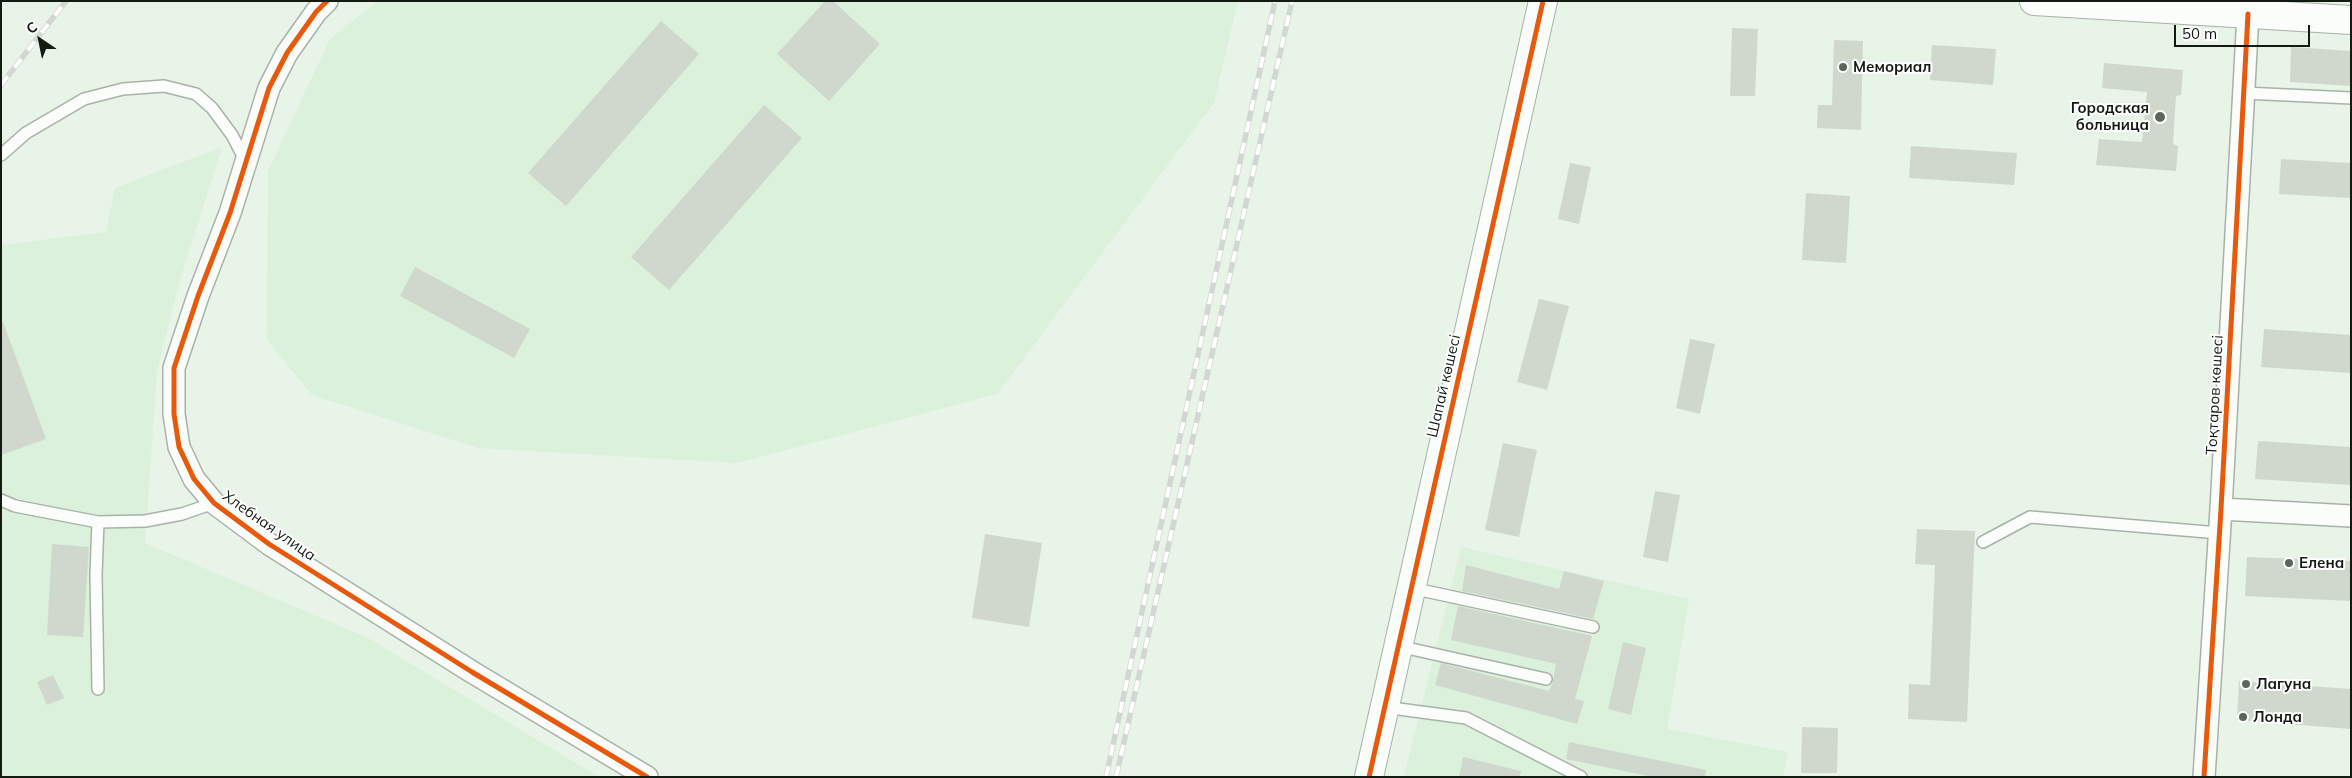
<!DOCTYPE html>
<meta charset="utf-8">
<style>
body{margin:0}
#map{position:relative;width:2352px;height:778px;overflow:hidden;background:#e7f4e7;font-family:Mulish,sans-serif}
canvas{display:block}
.frame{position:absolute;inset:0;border:2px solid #121a12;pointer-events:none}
.north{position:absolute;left:15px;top:15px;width:50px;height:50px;-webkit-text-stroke:4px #fff;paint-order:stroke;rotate:326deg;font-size:14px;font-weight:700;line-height:20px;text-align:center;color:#121a12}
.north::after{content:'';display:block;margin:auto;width:18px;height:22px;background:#121a12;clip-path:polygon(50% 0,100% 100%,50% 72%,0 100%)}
.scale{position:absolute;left:2174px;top:25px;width:136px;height:22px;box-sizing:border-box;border:2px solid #121a12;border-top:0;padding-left:6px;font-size:15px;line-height:18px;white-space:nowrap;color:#121a12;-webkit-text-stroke:4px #fff;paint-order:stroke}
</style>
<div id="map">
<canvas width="2352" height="778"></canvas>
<div class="frame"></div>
<div class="north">С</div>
<div class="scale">50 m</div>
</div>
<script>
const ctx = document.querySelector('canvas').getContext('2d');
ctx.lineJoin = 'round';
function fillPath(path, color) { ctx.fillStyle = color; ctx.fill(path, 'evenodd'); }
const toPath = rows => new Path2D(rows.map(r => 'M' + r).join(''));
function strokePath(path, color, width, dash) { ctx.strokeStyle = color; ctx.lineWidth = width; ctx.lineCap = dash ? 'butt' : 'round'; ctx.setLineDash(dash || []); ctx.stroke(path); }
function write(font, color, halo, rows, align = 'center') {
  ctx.font = font + ' Mulish,sans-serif'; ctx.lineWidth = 4; ctx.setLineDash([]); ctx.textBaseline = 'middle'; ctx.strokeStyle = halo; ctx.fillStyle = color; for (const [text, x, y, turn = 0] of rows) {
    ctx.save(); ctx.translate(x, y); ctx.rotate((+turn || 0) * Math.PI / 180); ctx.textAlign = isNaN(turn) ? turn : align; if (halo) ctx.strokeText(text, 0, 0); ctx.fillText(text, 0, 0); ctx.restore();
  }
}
fillPath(toPath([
 [378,1,1238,1,1214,103,997,394,737,463,478,448,312,395,267,340,268,171,330,39],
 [222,147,179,283,157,371,145,543,368,638,599,777,1,777,1,245,106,232,115,188],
 [1461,547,1689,599,1667,729,1788,752,1783,777,1404,777]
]), '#dbf1db');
fillPath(toPath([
 [825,1,833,1,880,44,829,101,777,54],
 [661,21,699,54,566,206,528,173],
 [1732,28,1758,29,1755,96,1730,96],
 [1834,40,1863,41,1861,130,1817,128,1818,105,1832,105],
 [1932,45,1996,49,1993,85,1930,80],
 [2291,47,2351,51,2351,86,2290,82],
 [2104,63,2183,70,2181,95,2176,96,2173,144,2178,146,2176,171,2096,165,2099,139,2142,142,2147,92,2102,88],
 [764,105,802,138,669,290,631,257],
 [1911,146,2017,153,2014,185,1909,178],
 [2281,159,2351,163,2351,198,2279,194],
 [1570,163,1591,167,1579,224,1558,219],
 [1806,193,1850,196,1846,263,1802,260],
 [415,267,530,329,514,358,400,296],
 [1539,299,1569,306,1547,390,1517,382],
 [1,322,3,322,46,439,1,455],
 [2264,329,2351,335,2351,373,2261,367],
 [1690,339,1715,344,1700,414,1676,408],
 [2258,441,2351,447,2351,485,2255,479],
 [1503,443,1537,450,1519,537,1485,530],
 [1655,491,1680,495,1668,562,1643,557],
 [1917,529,1975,531,1967,722,1908,719,1909,684,1930,685,1935,565,1915,564],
 [985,534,1042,543,1029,627,972,618],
 [52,544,89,547,83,637,47,635],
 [2247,557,2351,561,2351,601,2245,596],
 [1466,565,1559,589,1564,571,1604,581,1593,619,1462,591],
 [1458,606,1592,636,1575,699,1584,701,1577,724,1435,685,1441,663,1549,691,1553,681,1556,664,1451,640],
 [1623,642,1646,648,1631,715,1608,709],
 [53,675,64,698,47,705,37,682],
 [2239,681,2351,689,2351,729,2237,720],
 [1802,727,1838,728,1837,773,1801,773],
 [1569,742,1706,770,1705,777,1653,777,1566,759],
 [1463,757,1521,771,1520,777,1459,777]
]), '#d0d8cd');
const lane = toPath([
 [2244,93,2351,98],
 [1,155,26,133,84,99,123,89,164,86,196,94,212,108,232,135,245,160],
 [1,500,15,506,98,522,145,521,182,514,214,503],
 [1983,542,2030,517,2219,533],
 [1411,588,1593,627],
 [1398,646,1546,679],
 [98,689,96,575,98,522],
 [1384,707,1466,718,1581,777]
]);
const street = toPath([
 [327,1,316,12,287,53,269,88,230,213,198,296,174,368,174,414,179,447,194,479,214,503,269,544,472,672,647,777],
 [2221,509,2351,516],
 [2204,777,2221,509,2248,14]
]);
const secondary = toPath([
 [2034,1,2351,20],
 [1369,777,1543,1]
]);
strokePath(lane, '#a8b2a8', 14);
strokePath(street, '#a8b2a8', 24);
strokePath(secondary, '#a8b2a8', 30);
strokePath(lane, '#fbfdfb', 11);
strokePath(street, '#fbfdfb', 21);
strokePath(secondary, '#fbfdfb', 28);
const rail = toPath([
 [1,85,66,1],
 [1106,777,1275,1],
 [1116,777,1292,1]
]);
strokePath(rail, '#d3d7d3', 5.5);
strokePath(rail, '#fff', 4, [11]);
strokePath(toPath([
 [327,1,316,12,287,53,269,88,230,213,198,296,174,368,174,414,179,447,194,479,214,503,269,544,472,672,647,777],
 [1369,777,1543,1],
 [2204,777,2221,509,2248,14]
]), '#e8590c', 5);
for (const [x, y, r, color] of [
 [1843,67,5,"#5d665d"],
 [2160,117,6,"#5d665d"],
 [2289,563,5,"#5d665d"],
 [2246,684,5,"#5d665d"],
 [2243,717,5,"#5d665d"]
]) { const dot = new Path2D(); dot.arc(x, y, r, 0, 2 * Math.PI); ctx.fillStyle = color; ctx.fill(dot); strokePath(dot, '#fff', 2); }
write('bold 15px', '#121a12', '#fff', [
 ["Мемориал",1853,67],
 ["Городская",2149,108,"right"],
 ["больница",2149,125,"right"],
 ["Елена",2299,563],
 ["Лагуна",2256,684],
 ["Лонда",2253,717]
], 'left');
write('15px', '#121a12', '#fff', [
 ["Шапай көшесі",1444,386,-77],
 ["Тоқтаров көшесі",2215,395,-87],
 ["Хлебная улица",269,526,35]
]);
</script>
